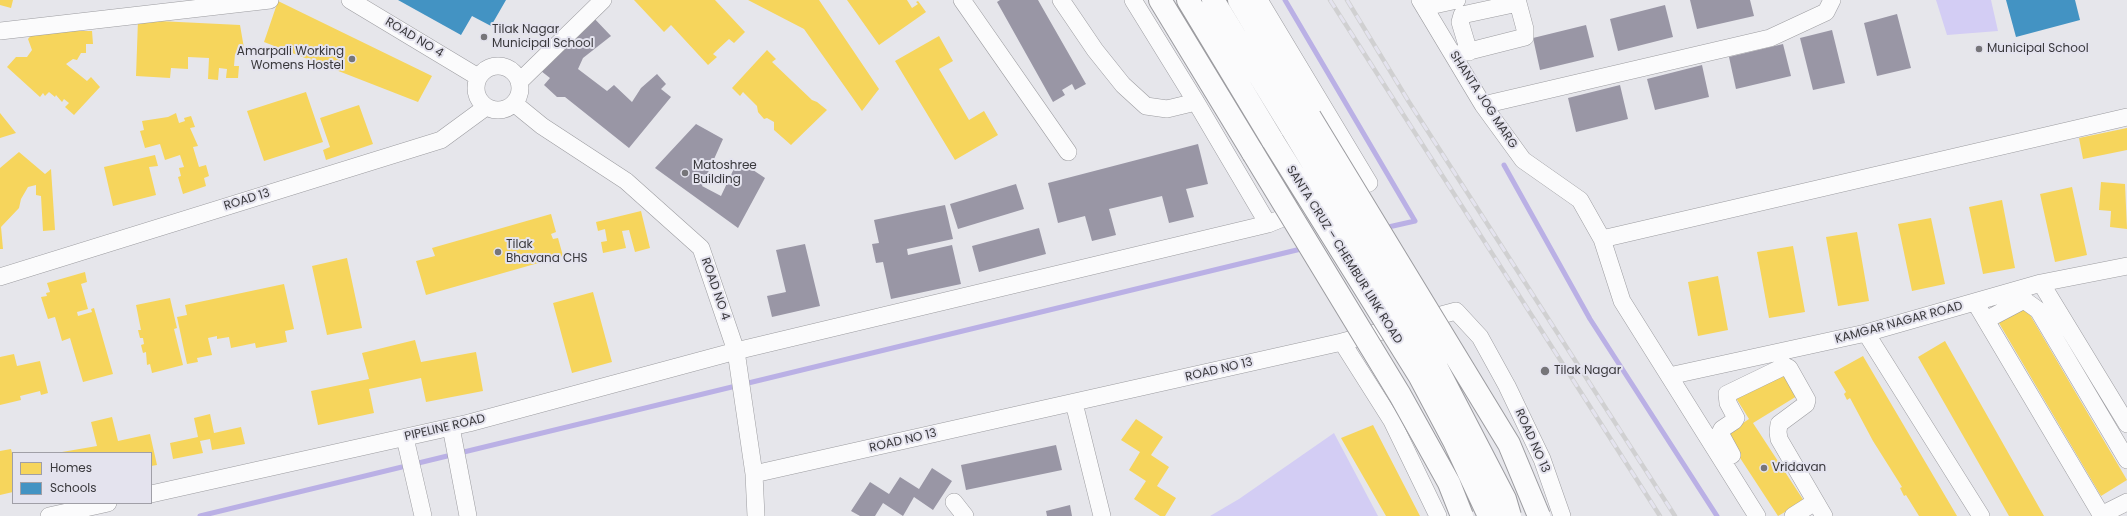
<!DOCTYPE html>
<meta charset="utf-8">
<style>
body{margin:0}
#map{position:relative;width:2127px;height:516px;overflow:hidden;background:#e6e6eb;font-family:Poppins,sans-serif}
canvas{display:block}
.legend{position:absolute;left:12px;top:452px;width:140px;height:52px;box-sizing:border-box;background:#e4e3ee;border:1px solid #a09fa7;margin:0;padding:5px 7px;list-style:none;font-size:12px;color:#39383c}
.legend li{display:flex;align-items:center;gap:8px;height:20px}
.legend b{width:20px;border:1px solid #a09fa7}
</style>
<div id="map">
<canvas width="2127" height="516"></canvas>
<ul class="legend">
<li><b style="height:11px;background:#f6d55c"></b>Homes</li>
<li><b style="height:11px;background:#4393c3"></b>Schools</li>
</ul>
</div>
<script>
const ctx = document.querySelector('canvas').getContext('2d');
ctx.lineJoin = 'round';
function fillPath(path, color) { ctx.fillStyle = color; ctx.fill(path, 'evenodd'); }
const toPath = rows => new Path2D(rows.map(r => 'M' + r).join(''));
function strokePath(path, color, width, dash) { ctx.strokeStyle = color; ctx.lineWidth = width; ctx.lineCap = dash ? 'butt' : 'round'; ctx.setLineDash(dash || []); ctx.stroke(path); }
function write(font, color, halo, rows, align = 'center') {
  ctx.font = font + ' Poppins,sans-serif'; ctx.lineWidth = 4; ctx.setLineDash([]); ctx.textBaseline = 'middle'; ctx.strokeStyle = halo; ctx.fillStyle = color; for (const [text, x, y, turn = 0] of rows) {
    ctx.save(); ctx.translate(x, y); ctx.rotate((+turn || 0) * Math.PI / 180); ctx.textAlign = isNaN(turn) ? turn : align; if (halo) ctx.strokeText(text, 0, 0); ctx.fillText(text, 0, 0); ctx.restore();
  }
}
fillPath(toPath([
 [1936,0,1991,0,1998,31,1947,35],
 [1334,433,1378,516,1210,516,1239,499]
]), '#d3cdf4');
fillPath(toPath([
 [0,0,13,0,11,8,0,5],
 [634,0,715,0,745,32,734,43,729,39,713,54,717,57,708,65,671,25,664,32],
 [748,0,819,0,879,89,862,111,804,29],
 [847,0,907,0,912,8,918,4,916,2,918,1,926,12,879,45],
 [278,1,432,76,418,102,264,42],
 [138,20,240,25,245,54,235,54,234,66,239,66,238,78,226,78,227,69,219,68,218,80,208,79,209,58,188,57,188,69,171,68,170,78,136,76],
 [35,31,92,31,93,44,86,44,86,53,81,53,77,60,73,59,66,64,87,81,91,77,100,87,74,115,65,107,69,103,64,99,62,102,56,95,55,97,49,92,45,96,43,93,40,97,7,67,16,57,27,57,32,50,28,39],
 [939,36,953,61,939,69,969,120,984,111,998,135,955,160,895,61],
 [767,50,776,59,772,62,812,100,817,102,827,110,791,145,774,130,774,122,767,118,764,119,758,112,757,106,743,92,740,96,732,88],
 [306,92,323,142,264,161,247,111],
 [359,105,373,144,326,160,323,150,330,147,320,118],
 [0,113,16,133,0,138],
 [176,113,179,123,185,121,184,118,191,116,195,127,190,128,198,146,193,147,199,167,206,165,209,176,204,178,206,186,183,194,178,177,181,176,179,168,184,167,180,155,165,160,160,144,145,148,140,131,144,130,142,121,168,117],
 [2127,128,2127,150,2083,159,2079,138],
 [19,152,45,174,51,169,55,230,43,231,41,196,36,195,36,185,28,187,21,199,19,208,1,227,3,249,0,249,0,168],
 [155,155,158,166,149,167,156,195,113,206,104,167],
 [2101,182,2125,184,2127,229,2110,227,2111,211,2099,210],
 [2072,187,2087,255,2055,262,2040,194],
 [2002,200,2015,268,1983,274,1969,207],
 [641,211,650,248,635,252,629,230,622,231,626,248,603,253,601,242,607,241,605,229,598,231,596,222],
 [551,214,556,232,551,234,553,239,558,238,563,256,426,295,416,261,435,256,432,248],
 [1931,218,1945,284,1912,291,1898,224],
 [1857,232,1869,301,1838,306,1826,237],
 [1793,246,1805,312,1769,318,1757,252],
 [347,258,362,328,327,335,312,266],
 [85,272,87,282,81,284,88,309,77,312,78,316,92,312,91,309,94,308,113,374,83,382,70,338,62,341,55,317,48,319,41,297,47,296,46,293,50,292,47,283],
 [1718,276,1728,330,1698,336,1688,282],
 [284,284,294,329,285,331,287,342,256,348,255,343,231,348,229,337,217,339,217,336,208,338,212,355,197,358,198,362,187,364,177,317,187,315,185,305],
 [593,292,612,362,572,373,553,303],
 [170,298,177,328,174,329,183,365,152,373,150,364,147,365,146,352,143,353,141,345,144,344,143,338,140,338,138,330,141,330,136,305],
 [2023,303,2127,480,2101,496,1996,318],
 [415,340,421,362,476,352,483,391,426,402,421,378,369,389,374,413,318,425,311,391,369,379,362,353],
 [1945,341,2044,516,2009,516,1918,357],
 [14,354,17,366,40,361,48,393,41,395,40,391,20,396,21,400,0,405,0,357],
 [1863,356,1957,516,1919,516,1906,495,1904,496,1900,488,1902,487,1873,441,1850,398,1847,400,1844,394,1846,392,1834,372],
 [1782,370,1797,396,1753,423,1804,501,1778,516,1725,435,1749,419,1736,398],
 [210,414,214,433,241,427,245,444,212,450,210,439,200,441,203,453,173,459,170,443,198,437,194,418],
 [112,417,118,441,150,434,157,465,151,466,151,453,62,453,62,452,97,446,91,422],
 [1136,419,1163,437,1151,455,1169,467,1157,486,1176,498,1165,516,1160,516,1134,499,1146,481,1129,470,1140,452,1121,440],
 [1373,425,1420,516,1386,516,1341,438],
 [11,449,13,457,13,492,0,495,0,451]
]), '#f6d55c');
fillPath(toPath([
 [398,0,506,0,491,26,472,16,461,35],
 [2006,0,2075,0,2080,20,2016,37]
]), '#4393c3');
strokePath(toPath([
 [1285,0,1415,221,1384,228],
 [1504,165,1590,319,1717,516],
 [200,516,1305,248]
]), '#bab0e5', 5);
fillPath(toPath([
 [1000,0,1038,0,1086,84,1075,90,1072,84,1062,90,1065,95,1053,102,997,2],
 [1690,0,1750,0,1754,16,1697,29],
 [1665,5,1673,37,1618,51,1610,19],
 [1897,14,1911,68,1877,76,1864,23],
 [591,15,611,36,583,58,578,69,607,91,614,85,632,102,641,88,657,74,666,84,661,89,671,97,629,148,565,97,557,97,544,85,550,78,541,71],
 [1586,25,1594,57,1540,70,1533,38],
 [1832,30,1845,83,1813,90,1800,38],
 [1783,44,1791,76,1736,89,1729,57],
 [1702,65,1709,97,1655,110,1647,79],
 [1620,85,1628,119,1576,132,1568,98],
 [696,124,723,139,702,186,721,196,738,160,765,178,738,228,655,168],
 [1198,144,1208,184,1186,189,1194,217,1169,223,1162,196,1109,209,1116,235,1092,241,1085,216,1058,223,1048,183],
 [1016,184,1024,209,958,229,950,204],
 [945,205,953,239,907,249,908,255,952,245,961,284,891,299,883,262,876,263,872,244,879,243,874,220],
 [1039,228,1046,254,979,272,972,246],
 [805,244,820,306,772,317,767,296,786,292,776,250],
 [1056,445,1062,470,966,490,961,465],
 [932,468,952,481,933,510,914,497,903,516,883,503,875,516,860,516,851,511,870,482,889,494,900,477,919,489],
 [1070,505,1072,516,1047,516,1046,511]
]), '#9996a5');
const minor = toPath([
 [350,0,478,77],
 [962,0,1068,152],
 [1061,0,1095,50,1123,85,1146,106,1167,109,1196,102],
 [1133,0,1196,102,1268,224],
 [1420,0,1483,105,1523,160,1580,200,1602,239,1622,301,1757,516],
 [1425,7,1457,0],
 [0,31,270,0],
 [1469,52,1460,22,1462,15,1518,3],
 [1454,55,1525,37,1525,29,1518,3,1514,0],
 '476 88a22 22 0 1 1 44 0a22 22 0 1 1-44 0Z',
 [519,82,603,0],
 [515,104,542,126,626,181,701,248,736,351,754,474,756,516],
 [1483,105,1770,38,1826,12,1832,0],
 [1602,239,2127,117],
 [0,277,441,140,486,107],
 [2041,283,2127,424],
 [1975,302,2102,516],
 [1986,320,2024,300,2038,310,2127,460],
 [1866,333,1981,516],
 [1342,342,1392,421,1438,516],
 [1669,376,1866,333,2041,283,2127,266],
 [1074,403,1102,516],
 [451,427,468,516],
 [405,438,423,516],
 [1732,455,1720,433,1722,429,1734,421,1736,418,1728,403,1727,394,1785,366,1789,368,1807,400,1806,404,1779,424,1778,432,1779,439,1824,516],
 [754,474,1342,342,1456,311,1480,337,1507,386,1542,459,1562,516],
 [151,494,469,423,736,351,1268,224,1369,183,1259,0],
 [954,502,965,516],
 [2101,515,2127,502],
 [49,516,108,503],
 [1793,516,1815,502]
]);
const highway = toPath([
 [1160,0,1253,153],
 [1188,0,1273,141],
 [1213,0,1292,129],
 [1239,0,1310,117]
]);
strokePath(minor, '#9c9ca0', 18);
strokePath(highway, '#9c9ca0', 24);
strokePath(minor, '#fbfbfc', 17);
strokePath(highway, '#fbfbfc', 22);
const rail = toPath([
 [1330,0,1660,516],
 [1347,0,1409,102,1675,516]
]);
strokePath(rail, '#d0d0d1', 4.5);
strokePath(rail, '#e4e3ee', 3, [9]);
const highwayBridge = toPath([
 [1310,117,1509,444,1539,516],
 [1292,129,1437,368,1505,499,1510,516],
 [1273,141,1420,377,1454,441,1489,516],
 [1253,153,1400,395,1449,483,1462,516]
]);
strokePath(highwayBridge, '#9c9ca0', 24, []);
strokePath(highwayBridge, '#fbfbfc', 22);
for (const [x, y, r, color] of [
 [484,37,4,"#767579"],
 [1979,49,4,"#767579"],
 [352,59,4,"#767579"],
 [685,173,4,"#767579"],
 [498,252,4,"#767579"],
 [1545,371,5,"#767579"],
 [1764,468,4,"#767579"]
]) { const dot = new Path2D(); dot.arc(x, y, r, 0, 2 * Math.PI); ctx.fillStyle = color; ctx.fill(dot); strokePath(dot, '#e4e3ee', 1.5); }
write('12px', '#39383c', '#e4e3ee', [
 ["Tilak Nagar",492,30],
 ["Municipal School",492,44],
 ["Municipal School",1987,49],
 ["Amarpali Working",344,52,"right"],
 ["Womens Hostel",344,66,"right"],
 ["Matoshree",693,166],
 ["Building",693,180],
 ["Tilak",506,245],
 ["Bhavana CHS",506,259],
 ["Tilak Nagar",1554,371],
 ["Vridavan",1772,468]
], 'left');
write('12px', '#39383c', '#e4e3ee', [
 ["ROAD NO 4",414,38,31],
 ["SHANTA JOG MARG",1483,100,57],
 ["ROAD 13",247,200,-17],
 ["SANTA CRUZ – CHEMBUR LINK ROAD",1344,255,58],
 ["ROAD NO 4",715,289,71],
 ["KAMGAR NAGAR ROAD",1899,323,-15],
 ["ROAD NO 13",1219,370,-13],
 ["PIPELINE ROAD",445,428,-13],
 ["ROAD NO 13",903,441,-13],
 ["ROAD NO 13",1532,441,66]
]);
</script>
